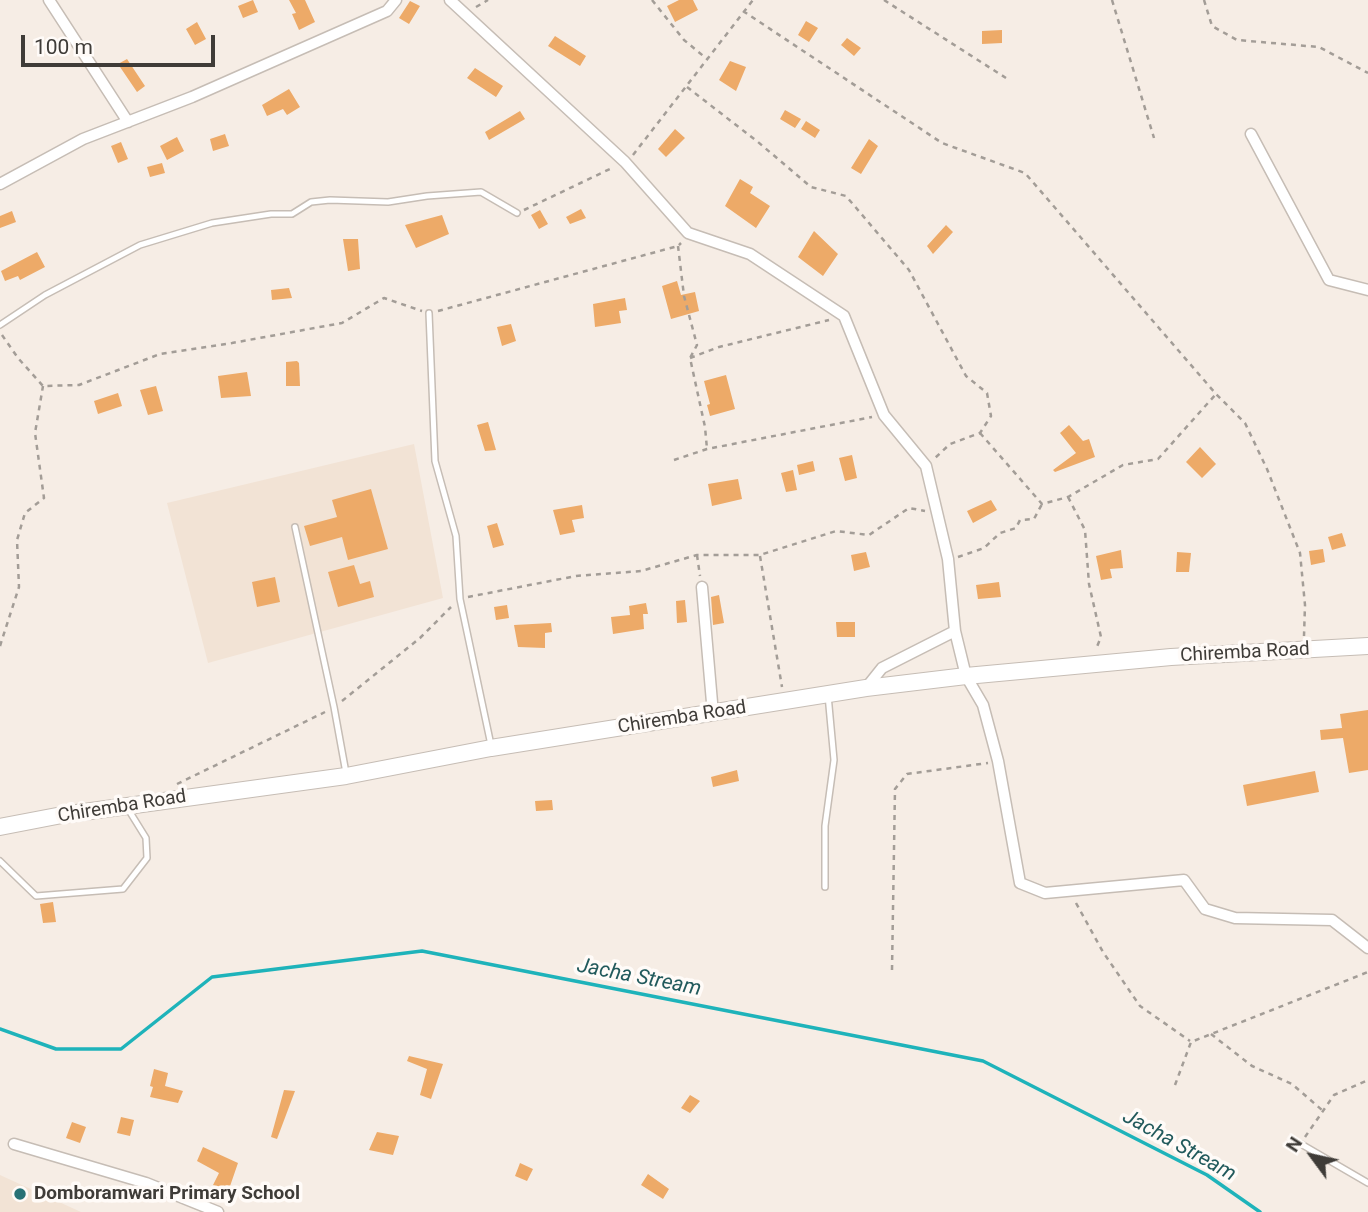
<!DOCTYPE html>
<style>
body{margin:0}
#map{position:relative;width:1368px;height:1212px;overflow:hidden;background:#f6ede5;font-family:Roboto,sans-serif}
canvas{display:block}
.north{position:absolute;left:1277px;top:1121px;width:70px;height:70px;-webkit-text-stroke:5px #fffbf8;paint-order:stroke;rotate:303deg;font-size:19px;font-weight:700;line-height:28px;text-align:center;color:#3f3c38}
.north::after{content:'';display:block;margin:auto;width:24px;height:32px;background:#3f3c38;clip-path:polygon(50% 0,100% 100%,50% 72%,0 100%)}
.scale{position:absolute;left:21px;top:35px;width:194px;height:32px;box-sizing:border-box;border:4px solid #3f3c38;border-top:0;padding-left:9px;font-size:21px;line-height:24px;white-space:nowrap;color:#3f3c38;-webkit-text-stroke:5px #fffbf8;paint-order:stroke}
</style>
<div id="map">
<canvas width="1368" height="1212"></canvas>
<div class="north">N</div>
<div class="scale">100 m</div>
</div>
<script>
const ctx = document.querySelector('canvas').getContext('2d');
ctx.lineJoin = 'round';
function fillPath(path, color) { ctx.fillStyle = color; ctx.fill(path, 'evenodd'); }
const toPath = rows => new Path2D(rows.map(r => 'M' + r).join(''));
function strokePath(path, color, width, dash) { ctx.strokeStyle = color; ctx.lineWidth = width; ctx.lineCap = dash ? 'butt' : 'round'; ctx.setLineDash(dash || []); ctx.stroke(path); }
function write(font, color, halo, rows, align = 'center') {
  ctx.font = font + ' Roboto,sans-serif'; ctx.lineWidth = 7; ctx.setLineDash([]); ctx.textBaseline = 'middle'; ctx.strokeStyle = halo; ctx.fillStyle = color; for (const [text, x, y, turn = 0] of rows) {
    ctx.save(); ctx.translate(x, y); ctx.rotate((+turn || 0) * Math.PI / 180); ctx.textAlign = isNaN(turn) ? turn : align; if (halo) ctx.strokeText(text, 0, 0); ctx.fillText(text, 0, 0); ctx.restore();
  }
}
fillPath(toPath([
 [414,444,443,598,208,663,167,503],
 [0,1175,81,1212,0,1212]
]), '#f2e3d5');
strokePath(toPath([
 [0,1029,56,1049,121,1049,212,977,422,951,983,1061,1207,1175,1260,1212]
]), '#1eb3ba', 3.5);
fillPath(toPath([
 [253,0,258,12,243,18,238,6],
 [289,0,305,0,315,22,299,30,292,14,296,13],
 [679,0,693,0,698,10,675,22,667,6],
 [410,1,420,6,409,24,399,18],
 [806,21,818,28,809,42,798,35],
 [197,22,206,39,195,45,186,29],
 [1002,30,1002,43,982,44,982,31],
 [555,36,586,56,580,66,548,46],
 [847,38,861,48,854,56,841,45],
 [127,59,145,86,137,92,118,64],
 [730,61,746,67,736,91,719,80],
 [475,68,503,86,496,97,467,78],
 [289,89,300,107,287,115,283,109,267,116,262,105],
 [785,110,801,119,795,128,780,119],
 [520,111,525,119,489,140,485,132],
 [806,121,820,130,815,138,801,129],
 [675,129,685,138,666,157,658,149],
 [225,134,229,146,213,151,210,139],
 [177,137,184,151,167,160,160,146],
 [869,139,878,146,861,174,851,168],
 [121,142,128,159,118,163,111,146],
 [162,163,165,173,150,177,147,167],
 [740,179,753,187,750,193,770,206,756,228,725,206],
 [581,209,586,218,570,224,566,217],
 [540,210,548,224,539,229,531,215],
 [12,211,16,222,0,228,0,216],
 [442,215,449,234,416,248,405,225],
 [946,225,953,232,933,254,927,246],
 [814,231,838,254,823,276,798,257],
 [343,239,358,239,360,269,348,271],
 [37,252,45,267,20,280,18,276,5,281,1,271],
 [677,281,681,295,695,292,699,311,671,319,662,286],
 [289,288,292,298,272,300,271,290],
 [625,298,627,310,619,311,621,323,595,327,593,304],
 [511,324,516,341,502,346,497,327],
 [297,361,299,363,300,386,286,386,286,362],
 [247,372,251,396,221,398,218,376],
 [726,375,735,409,710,416,707,405,710,404,704,381],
 [156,386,163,411,148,415,140,390],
 [118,393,122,406,98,414,94,401],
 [488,422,496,450,485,451,477,425],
 [1069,425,1083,441,1089,439,1095,457,1055,472,1053,470,1076,453,1060,433],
 [1200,447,1216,464,1202,478,1186,462],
 [852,455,857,478,845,481,839,458],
 [813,461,815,471,799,475,797,465],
 [793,470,797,490,786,492,781,473],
 [738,479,742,499,712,506,708,484],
 [371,489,388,549,348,560,342,537,310,546,304,526,337,517,332,500],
 [991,500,997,510,973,523,967,511],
 [582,505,584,518,572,520,575,532,560,535,553,510],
 [497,523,504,545,493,548,487,526],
 [1342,533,1346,546,1332,550,1328,537],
 [1323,549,1325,562,1311,565,1309,551],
 [1121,550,1123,568,1110,569,1112,578,1101,580,1096,556],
 [866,552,870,567,854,571,851,555],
 [1177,552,1191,553,1189,572,1176,572],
 [354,565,360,584,370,581,374,597,338,607,328,572],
 [275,577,280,602,257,607,252,582],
 [999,582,1001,597,978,599,976,585],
 [719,595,724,623,713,625,711,597],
 [685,600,687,622,677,623,676,601],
 [646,603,648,614,643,614,644,629,613,634,611,617,630,615,629,606],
 [507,605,509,618,496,620,494,607],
 [836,622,855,622,855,637,837,637],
 [551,623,552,632,545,633,545,648,518,647,514,625],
 [1368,710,1368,770,1349,773,1343,738,1321,740,1320,730,1342,728,1340,714],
 [737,770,739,781,713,787,711,777],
 [1315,771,1319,792,1247,806,1243,785],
 [552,800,553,810,536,811,535,801],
 [53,902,56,922,43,923,40,904],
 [409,1056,443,1064,431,1099,420,1095,427,1069,407,1061],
 [154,1069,168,1073,165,1086,183,1091,178,1103,150,1097,153,1087,150,1086],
 [284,1090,295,1091,277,1139,271,1137],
 [690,1095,700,1101,690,1113,681,1108],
 [121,1117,134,1120,130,1136,117,1133],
 [72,1122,86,1127,80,1143,66,1138],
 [377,1132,399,1136,393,1155,369,1150],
 [203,1147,238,1163,228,1192,213,1185,219,1173,197,1161],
 [520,1163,533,1169,527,1181,515,1176],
 [648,1174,669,1189,663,1199,641,1185]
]), '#edaa68');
const service = toPath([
 [429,313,435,461,456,536,460,599,491,745],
 [0,325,45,295,140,245,212,223,271,214,292,214,311,202,330,200,388,202,427,196,481,192,517,213],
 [295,527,334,707,346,773],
 [0,861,36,896,123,889,147,858,146,838,128,809],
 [825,887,825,826,834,760,828,695],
 [1301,1144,1368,1183]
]);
const minor = toPath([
 [49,0,128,122],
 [450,0,625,162,688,233,750,254,844,316,884,415,926,466,948,559,955,631,882,668,866,688],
 [1251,134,1329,280,1368,290],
 [0,184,83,139,192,97,387,11,396,0],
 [702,587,713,714],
 [955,631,966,676,983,705,998,761,1020,883,1045,893,1184,880,1205,909,1235,918,1332,920,1368,948],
 [14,1144,146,1183,218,1212]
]);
const secondary = toPath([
 [0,827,62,815,346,776,491,748,866,688,966,676,1171,657,1368,646]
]);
strokePath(service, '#c6bdb5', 8);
strokePath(minor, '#c6bdb5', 13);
strokePath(secondary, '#c6bdb5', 18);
strokePath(toPath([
 [652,0,684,40,707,59],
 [884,0,1006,78],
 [1112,0,1154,138],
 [1204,0,1212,26,1237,40,1319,47,1368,73],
 [476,7,488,0],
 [743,11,942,143,1025,173,1216,394,1245,423,1267,469,1300,553,1305,605,1304,636],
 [687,87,758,142,811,187,846,196,909,270,966,376,987,393,991,416,980,433,950,444,935,458],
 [633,155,753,0],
 [524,210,612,168],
 [678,246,684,296,697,345,690,358,705,427,707,449],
 [438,311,678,246,681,243],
 [2,335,18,358,43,386,79,385,160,354,232,343,342,323,384,298,422,311],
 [690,358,719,347,829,320],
 [980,433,1042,504,1068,497,1123,465,1158,459,1216,394],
 [674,460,707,449,872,417],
 [1068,497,1085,530,1089,584,1101,637,1096,649],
 [697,555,700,576],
 [760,556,782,687],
 [958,557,984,548,1000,533,1016,528,1020,520,1034,519,1042,504],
 [468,597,576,576,641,571,697,555,760,555,836,531,869,535,909,508,925,511],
 [0,646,19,587,17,540,25,513,44,498,35,433,43,386],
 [342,701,420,638,451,607],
 [177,784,325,712],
 [1076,903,1103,952,1140,1006,1190,1041],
 [892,970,895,789,907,774,988,763],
 [1211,1034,1252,1066,1292,1084,1322,1110],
 [1175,1085,1191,1042,1368,972],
 [1305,1137,1334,1095,1368,1080]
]), '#a39d97', 2.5, [5, 5]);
strokePath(service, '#fff', 5);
strokePath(minor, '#fff', 10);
strokePath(secondary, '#fff', 16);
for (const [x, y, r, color] of [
 [20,1194,7,"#287276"]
]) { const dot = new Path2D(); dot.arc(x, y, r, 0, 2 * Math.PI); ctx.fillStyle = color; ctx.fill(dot); strokePath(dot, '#fffbf8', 2.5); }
write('19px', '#3f3c38', '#fffbf8', [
 ["Chiremba Road",1245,653,-3],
 ["Chiremba Road",682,718,-9],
 ["Chiremba Road",122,807,-9]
]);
write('bold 19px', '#3f3c38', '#fffbf8', [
 ["Domboramwari Primary School",34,1194]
], 'left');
write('italic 21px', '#225a5c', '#fffbf8', [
 ["Jacha Stream",639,978,11],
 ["Jacha Stream",1179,1146,29]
]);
</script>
